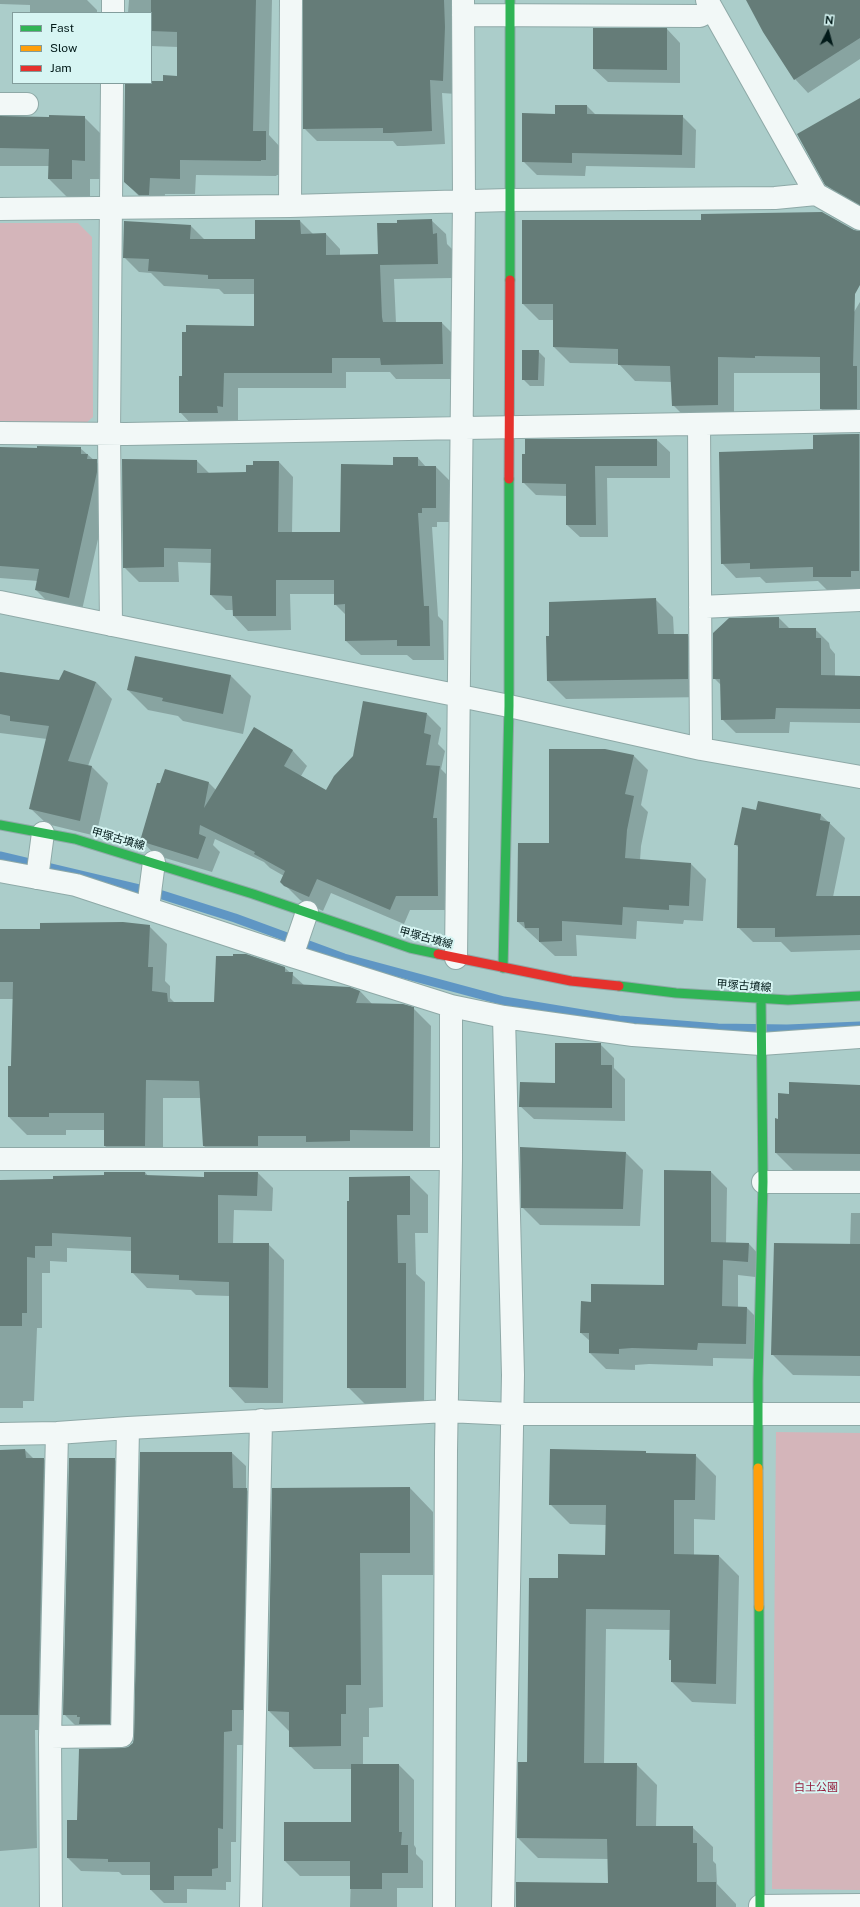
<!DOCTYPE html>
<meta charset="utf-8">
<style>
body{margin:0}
#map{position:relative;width:860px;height:1907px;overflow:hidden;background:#abcdca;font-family:"Public Sans",sans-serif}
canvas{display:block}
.legend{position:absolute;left:12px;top:12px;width:140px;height:72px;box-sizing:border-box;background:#d7f5f3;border:1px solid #829d9c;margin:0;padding:5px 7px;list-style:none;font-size:12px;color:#021a19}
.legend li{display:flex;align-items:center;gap:8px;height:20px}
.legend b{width:20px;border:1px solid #829d9c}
.north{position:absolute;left:808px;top:12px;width:40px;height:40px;-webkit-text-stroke:3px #d7f5f3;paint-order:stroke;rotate:6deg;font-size:11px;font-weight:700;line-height:16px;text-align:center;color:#021a19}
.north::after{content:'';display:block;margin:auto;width:14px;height:18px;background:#021a19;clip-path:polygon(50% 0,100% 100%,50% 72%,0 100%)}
</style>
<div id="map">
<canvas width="860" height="1907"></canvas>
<ul class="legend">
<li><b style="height:5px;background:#30b455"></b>Fast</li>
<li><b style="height:5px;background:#ff9f0a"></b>Slow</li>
<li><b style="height:5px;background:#e5322d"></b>Jam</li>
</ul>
<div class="north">N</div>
</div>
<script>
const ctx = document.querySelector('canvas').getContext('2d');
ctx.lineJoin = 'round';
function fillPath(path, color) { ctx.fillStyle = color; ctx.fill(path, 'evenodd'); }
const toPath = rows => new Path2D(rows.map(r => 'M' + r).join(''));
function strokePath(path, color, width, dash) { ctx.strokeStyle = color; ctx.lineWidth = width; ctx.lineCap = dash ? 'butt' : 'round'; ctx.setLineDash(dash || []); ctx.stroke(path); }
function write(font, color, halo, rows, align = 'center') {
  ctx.font = font + ' "Public Sans","Noto Sans JP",sans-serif'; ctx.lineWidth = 4; ctx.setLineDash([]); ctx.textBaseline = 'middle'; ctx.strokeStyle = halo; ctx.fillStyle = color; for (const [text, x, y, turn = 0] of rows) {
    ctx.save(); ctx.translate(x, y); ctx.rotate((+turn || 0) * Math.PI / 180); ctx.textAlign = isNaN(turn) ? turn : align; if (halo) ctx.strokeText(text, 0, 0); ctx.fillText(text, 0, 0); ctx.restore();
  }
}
fillPath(toPath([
 [0,223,78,223,92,237,93,417,85,424,0,423],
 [776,1432,860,1433,860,1890,772,1889]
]), '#d4b5ba');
fillPath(toPath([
 [0,0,87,0,97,10,97,13,30,13,30,5,0,4],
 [129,0,272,0,269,135,281,148,281,175,277,175,276,176,196,175,195,194,165,194,164,210,141,198,125,182,126,83,163,82,178,77,178,47,151,46,151,13,128,13],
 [304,0,456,0,456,94,442,93,445,144,404,146,397,146,393,141,317,141,304,128],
 [754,0,860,0,860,59,808,93,795,79],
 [667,29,680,43,680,83,608,82,594,69],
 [860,99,860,209,840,198,826,184],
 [587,106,596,115,682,116,696,130,695,168,586,166,585,176,537,175,523,161,556,115],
 [0,117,84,117,103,136,103,179,90,179,90,198,68,198,49,179,49,166,0,166],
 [431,220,446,234,447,244,452,249,452,278,394,279,396,323,442,323,457,338,457,379,396,379,390,372,346,372,346,388,238,388,238,421,232,421,232,427,194,427,180,412,183,377,255,327,255,294,224,294,219,289,164,286,151,273,139,272,124,257,191,226,205,240,256,240,256,221,300,221,314,235,326,234,340,249,340,256,379,255,398,224],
 [860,238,860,260,822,358,825,360,860,302,860,423,835,423,821,409,821,373,734,373,734,420,689,421,673,405,672,382,635,381,619,364,570,363,554,347,554,320,539,320,523,304],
 [538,351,545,358,544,386,530,386,523,379],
 [860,434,860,597,828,591,818,581,766,583,760,577,736,578,722,563,814,450,814,435],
 [657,440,670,452,670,478,607,478,608,537,580,537,567,525,567,496,536,495,523,482,526,455],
 [0,448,80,448,110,474,110,486,82,610,49,603,36,590,38,581,0,578],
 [418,458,426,467,436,467,450,481,451,522,437,522,437,527,432,527,438,616,443,621,444,660,413,660,407,655,361,655,346,641,346,615,335,604,335,594,290,594,291,630,248,631,234,616,234,610,226,610,211,595,212,563,178,562,179,582,139,582,124,567,197,461,210,474,247,473,279,462,293,477,292,533,341,533,394,466],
 [655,599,673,617,674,635,687,635,705,652,706,697,566,699,548,681],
 [779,618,790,629,815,629,829,643,830,648,835,654,835,677,860,677,860,723,790,722,789,733,736,733,722,719,721,685,714,678],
 [0,672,59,681,96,682,112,699,88,766,92,767,108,783,96,836,47,824,30,808,47,739,0,733,0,737],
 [231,676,251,696,243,734,183,721,178,716,148,710,128,690],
 [427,714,441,728,438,744,445,751,441,769,454,782,452,910,410,910,404,924,331,893,323,911,300,900,282,882,284,876,270,868,264,862,215,839,213,845,220,852,212,872,155,855,141,840,165,770,209,783,216,790,254,728,293,751,307,766,301,776,327,791],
 [633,755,648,770,641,805,648,812,641,846,640,860,691,864,706,879,703,921,684,920,683,924,637,921,636,939,576,935,577,956,555,956,518,922,519,844,550,844],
 [757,811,820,814,845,838,833,897,860,897,860,950,791,952,781,942,753,942,738,927,739,848,735,844],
 [149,926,167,944,165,981,170,986,170,998,175,1003,215,1003,285,968,305,986,360,991,373,1005,413,1008,431,1026,430,1148,222,1164,204,1146,201,1098,163,1098,163,1164,123,1164,105,1146,105,1130,66,1130,66,1135,27,1135,9,1117,14,999,0,999,0,930],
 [600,1044,614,1058,614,1068,625,1079,625,1121,534,1119,520,1106,556,1084],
 [860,1086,860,1174,797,1174,776,1153,779,1120,790,1095],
 [521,1148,626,1153,643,1170,640,1226,540,1225,522,1207],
 [145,1172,148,1176,205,1178,257,1172,273,1188,272,1211,234,1210,233,1244,268,1244,284,1260,283,1403,245,1403,230,1387,230,1296,196,1295,191,1290,147,1288,132,1272,132,1251,67,1248,67,1262,50,1261,50,1273,42,1273,42,1328,37,1328,34,1401,23,1401,23,1408,0,1408,0,1181,54,1180],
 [711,1172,727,1188,726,1244,749,1244,764,1260,764,1278,738,1275,738,1308,747,1308,763,1324,762,1359,713,1358,713,1366,649,1364,635,1365,635,1370,606,1369,590,1353,590,1341,581,1333,592,1303,665,1286],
 [410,1177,428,1195,428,1233,415,1233,416,1274,425,1282,424,1406,367,1406,348,1387,348,1202],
 [851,1213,860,1213,860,1376,793,1375,772,1354,850,1245],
 [25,1450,34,1459,44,1459,59,1475,53,1730,35,1730,37,1848,0,1851,0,1451],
 [645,1452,648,1455,695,1455,716,1476,715,1520,694,1519,694,1555,719,1556,739,1576,736,1704,692,1702,672,1682,670,1630,606,1629,604,1764,636,1764,657,1785,656,1827,692,1827,713,1847,713,1861,716,1864,717,1884,736,1904,736,1907,516,1907,609,1884,608,1859,538,1858,518,1838,559,1579,606,1556,606,1525,570,1524,550,1504],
 [141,1453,232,1453,246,1466,246,1489,260,1503,245,1745,237,1745,236,1842,231,1842,231,1882,226,1882,226,1890,187,1889,187,1903,164,1903,151,1890,151,1875,122,1875,119,1872,81,1871,68,1858,77,1821,133,1743,135,1737],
 [114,1459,128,1473,123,1737,78,1728,64,1714],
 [410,1488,433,1512,433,1575,382,1575,383,1707,369,1708,369,1737,363,1737,363,1765,399,1765,414,1780,414,1845,416,1848,416,1854,423,1861,423,1888,397,1888,397,1907,350,1907,351,1876,300,1876,285,1861,352,1823,352,1769,314,1769,290,1746,290,1732,269,1711,273,1489]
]), '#0003');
strokePath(toPath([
 [0,856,156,893,235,918,344,958,504,1001,619,1020,718,1028,787,1029,860,1026]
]), '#5f96c4', 9);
fillPath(toPath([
 [151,0,256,0,253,131,266,131,266,160,261,160,261,161,180,160,180,179,150,178,149,195,139,195,124,182,125,83,151,83,151,81,163,81,163,75,177,76,177,32,151,31],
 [303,0,444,0,445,27,443,81,430,80,432,131,391,133,383,133,383,128,303,129],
 [746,0,860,0,860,38,794,80,763,32],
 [593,28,667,28,667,70,593,69],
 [860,98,860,205,825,185,797,134],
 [555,105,587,105,587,114,683,115,682,155,572,153,572,163,522,162,522,113,555,114],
 [49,115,85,116,85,161,72,160,72,179,48,179,49,149,0,148,0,116,49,117],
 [822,212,854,230,860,231,860,285,855,294,853,366,857,366,857,409,820,409,820,357,755,356,755,358,718,357,718,405,672,406,670,366,618,365,618,349,553,347,553,304,522,304,522,220,701,220,701,214],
 [432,219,433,234,437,233,438,264,380,265,382,317,383,322,442,322,443,364,381,365,380,358,332,358,332,373,224,373,223,407,217,406,218,413,179,413,179,376,182,376,182,332,186,332,186,325,254,326,254,279,208,279,208,275,148,271,149,259,123,258,124,221,191,225,190,239,255,239,255,220,300,220,301,234,326,233,326,255,378,254,377,223,397,223,397,220],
 [522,350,539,350,538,380,522,380],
 [857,434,859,434,859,571,851,571,851,577,813,577,813,567,750,569,750,563,721,564,719,452,813,449,813,435],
 [525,439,657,439,657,466,595,466,596,525,566,525,566,484,522,483,522,454,525,454],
 [37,446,81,447,81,454,88,454,87,459,97,459,97,472,69,598,35,590,39,569,0,566,0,447,37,448],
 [393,457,418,457,418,466,436,466,436,508,422,508,422,513,418,513,424,606,429,606,430,646,397,646,397,640,345,641,345,604,334,605,334,580,276,580,276,616,233,616,232,596,210,595,211,549,164,548,164,567,123,568,122,459,197,460,197,473,246,472,246,465,253,465,253,461,279,461,278,532,340,532,341,464,393,465],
 [656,598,658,634,688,634,688,679,547,681,546,636,549,636,549,602],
 [779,617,779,628,816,628,816,638,821,638,821,675,860,676,860,709,776,708,775,719,721,720,720,679,713,679,713,633,729,618],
 [135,656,231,675,223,714,162,701,163,698,127,690],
 [64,670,96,682,68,761,92,766,80,821,29,809,49,726,10,721,10,716,0,714,0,672,59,680],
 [363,701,427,713,424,733,431,735,426,765,440,766,433,818,437,818,438,896,396,896,390,910,317,879,309,897,284,886,280,882,285,871,254,854,255,852,200,825,199,834,206,837,198,859,140,841,157,783,160,783,165,769,209,782,204,808,254,727,293,750,284,766,326,790,334,776,353,756],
 [549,749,605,749,634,755,625,794,634,796,627,830,625,858,691,863,689,906,669,905,669,910,623,907,622,925,562,921,562,941,539,942,539,928,525,928,524,922,517,922,518,843,549,843],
 [758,801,821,814,820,820,830,822,816,896,860,896,860,935,775,937,775,928,737,928,738,845,734,845,742,807,756,810],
 [123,922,150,925,148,967,153,967,152,991,167,993,168,1002,214,1002,216,956,233,956,233,954,246,954,285,967,285,972,293,972,292,984,350,987,360,991,356,1003,403,1004,414,1007,413,1131,350,1130,350,1141,306,1142,306,1136,258,1136,258,1146,203,1146,199,1081,146,1080,145,1146,104,1146,104,1113,49,1113,49,1117,8,1117,8,1066,11,1066,13,982,0,982,0,929,40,929,40,923],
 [555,1043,601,1043,601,1065,612,1065,612,1108,519,1107,520,1082,555,1083],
 [789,1082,860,1085,860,1154,775,1153,775,1118,778,1119,778,1093,789,1094],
 [520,1147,626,1152,623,1209,521,1208],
 [664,1170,711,1171,711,1242,749,1243,748,1262,723,1260,722,1306,747,1307,746,1344,698,1343,697,1350,632,1348,619,1349,619,1354,589,1353,589,1333,580,1333,581,1301,591,1302,591,1284,664,1285],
 [104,1172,145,1172,145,1175,204,1177,204,1172,258,1172,257,1196,218,1195,218,1243,269,1243,268,1388,229,1387,229,1282,179,1280,179,1275,131,1273,131,1237,52,1233,52,1246,35,1246,35,1258,27,1257,27,1313,22,1313,22,1326,0,1326,0,1180,53,1179,53,1176,104,1175],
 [410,1176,410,1215,397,1215,398,1263,406,1263,406,1388,347,1388,347,1201,349,1201,349,1177],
 [774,1243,860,1244,860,1356,771,1355],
 [25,1449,26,1458,44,1458,38,1715,0,1715,0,1450],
 [550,1449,646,1451,646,1453,696,1454,695,1500,674,1500,674,1554,719,1555,716,1684,671,1682,671,1660,669,1660,670,1610,586,1609,584,1763,637,1763,636,1826,693,1826,693,1843,697,1843,697,1882,716,1882,716,1907,516,1907,516,1882,608,1883,607,1839,517,1838,518,1762,527,1762,529,1578,558,1578,558,1554,605,1555,606,1505,549,1505],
 [140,1452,232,1452,233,1488,247,1488,243,1710,232,1710,232,1731,224,1732,223,1829,218,1828,218,1868,212,1869,212,1876,174,1876,174,1890,150,1890,150,1862,108,1862,108,1859,67,1858,67,1820,77,1820,79,1749,123,1748,128,1747,133,1743,134,1737],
 [69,1458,115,1458,110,1724,79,1724,80,1717,77,1717,77,1715,63,1715],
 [410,1487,410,1553,360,1553,361,1685,346,1685,346,1714,341,1714,341,1746,289,1747,289,1712,268,1711,272,1488],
 [351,1764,399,1764,399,1832,402,1832,401,1845,408,1845,408,1873,382,1873,382,1889,350,1889,350,1861,284,1861,284,1822,351,1822]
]), '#657c78');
const street = toPath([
 [707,0,816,194,860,219],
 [113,13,113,0],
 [463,15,700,16,712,10],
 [0,104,27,104],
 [290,206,291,0],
 [0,209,290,206,509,200,775,198,816,194],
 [699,424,701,749],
 [0,433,126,434,860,421],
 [0,602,509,706,701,749,860,777],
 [700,607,860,600],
 [111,625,109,434,112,83],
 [0,871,76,885,292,956,451,1006,504,1017,633,1035,761,1044,860,1037],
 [37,878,43,833],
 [148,908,154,862],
 [292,956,307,912],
 [456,958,464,201,463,0],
 [0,1159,451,1159],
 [763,1182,860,1182],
 [0,1434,57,1433,128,1428,447,1411,512,1414,860,1414],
 [50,1737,122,1736,128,1428],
 [760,1906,860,1905],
 [51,1907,50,1737,57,1433],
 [251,1907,261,1420],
 [444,1907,446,1451,451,1159,451,1006],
 [503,1907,513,1375,504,1017]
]);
const fast = toPath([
 [510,280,510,0],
 [0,825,75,839,253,894,410,948,438,954],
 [503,968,509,706,509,479],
 [619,986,676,993,788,1000,860,996],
 [758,1468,758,1381,763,1182,761,999],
 [759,1607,760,1907]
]);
const slow = toPath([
 [758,1468,759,1607]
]);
const jam = toPath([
 [509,479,510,280],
 [438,954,571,981,619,986]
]);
strokePath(street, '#8ea9a7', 24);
strokePath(fast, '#8ea9a7', 11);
strokePath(slow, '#8ea9a7', 11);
strokePath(jam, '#8ea9a7', 11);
strokePath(street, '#f2f8f7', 22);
strokePath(fast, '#30b455', 9);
strokePath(slow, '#ff9f0a', 9);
strokePath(jam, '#e5322d', 9);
write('11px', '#021a19', '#d7f5f3', [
 ["甲塚古墳線",118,839,16],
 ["甲塚古墳線",426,938,15],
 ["甲塚古墳線",744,986,4]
]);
write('11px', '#941e3c', '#d7f5f3', [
 ["白土公園",816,1788]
]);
</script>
